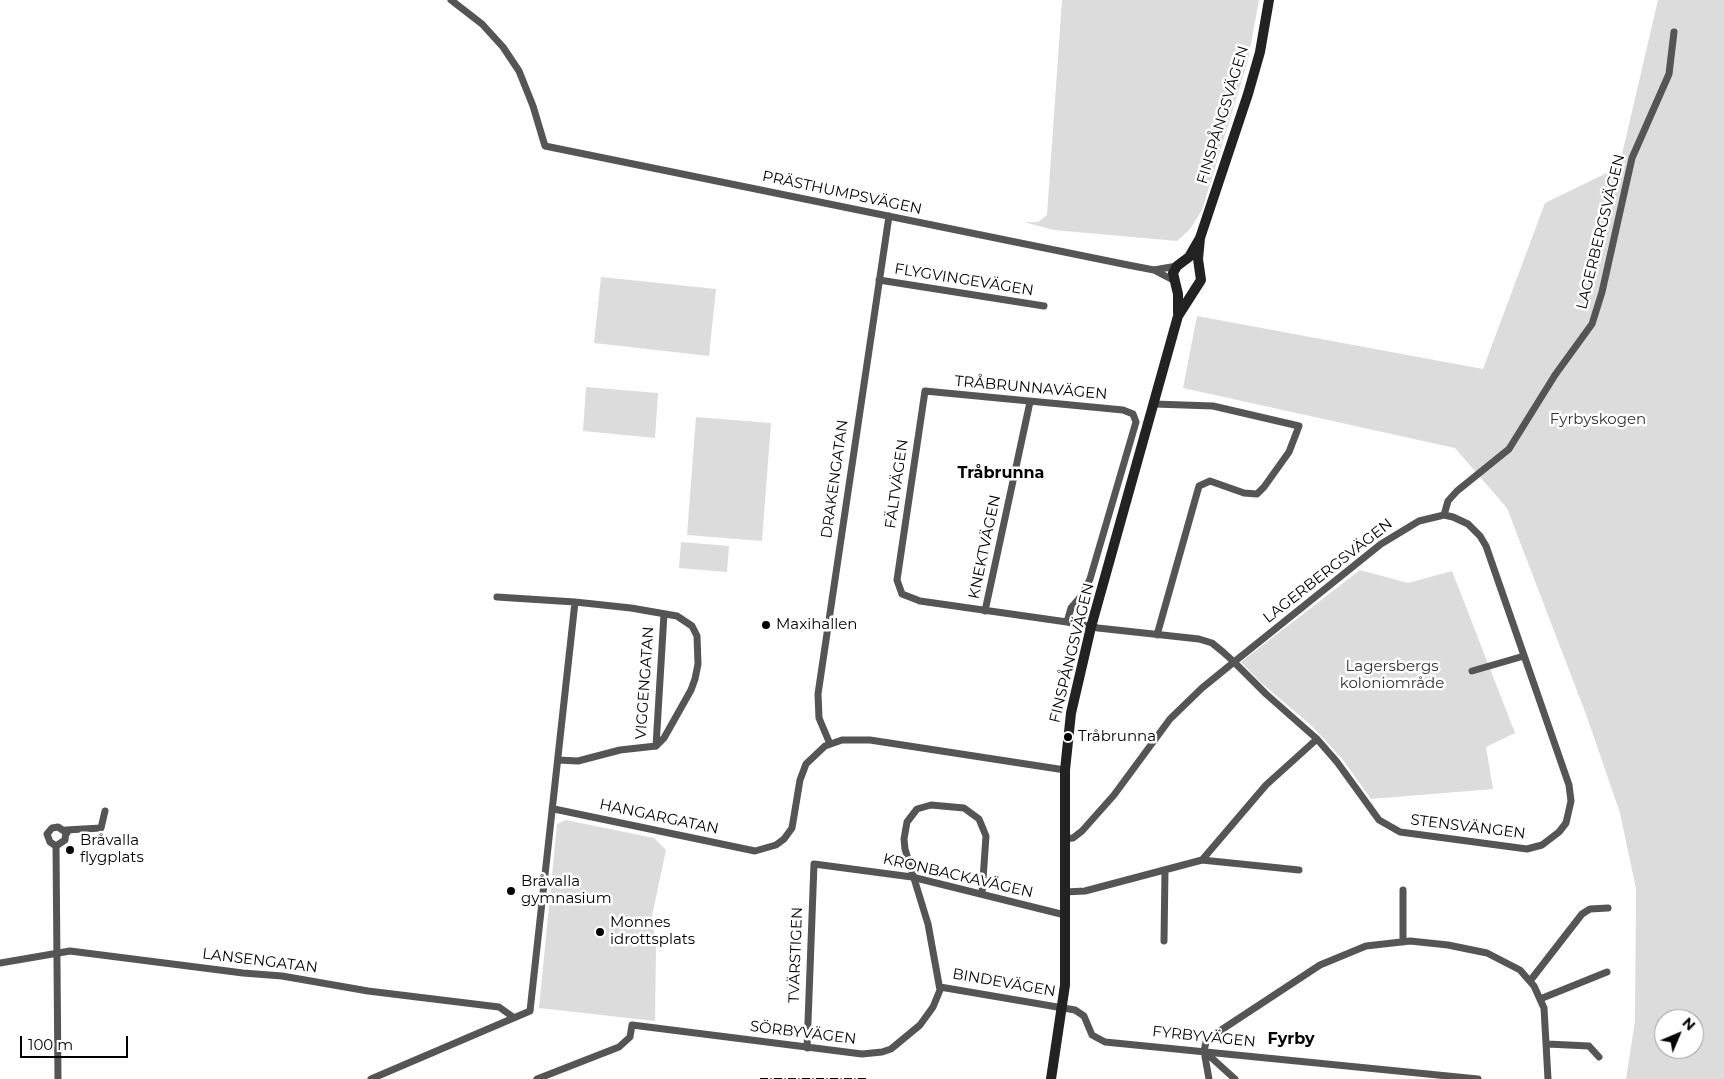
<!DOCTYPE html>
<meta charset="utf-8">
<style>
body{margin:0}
#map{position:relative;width:1724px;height:1079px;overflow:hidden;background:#fff;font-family:Montserrat,sans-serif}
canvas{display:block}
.north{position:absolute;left:1654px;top:1009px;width:50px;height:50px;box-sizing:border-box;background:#fff;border:1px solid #999;border-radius:50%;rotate:45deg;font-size:14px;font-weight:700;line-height:20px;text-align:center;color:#000}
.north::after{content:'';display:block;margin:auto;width:18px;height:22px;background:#000;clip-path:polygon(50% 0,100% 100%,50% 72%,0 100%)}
.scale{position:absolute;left:20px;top:1036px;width:108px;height:22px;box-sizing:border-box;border:2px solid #000;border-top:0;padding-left:6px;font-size:15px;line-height:18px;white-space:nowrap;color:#000;-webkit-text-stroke:4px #fff;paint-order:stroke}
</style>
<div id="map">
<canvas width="1724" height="1079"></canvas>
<div class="north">N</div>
<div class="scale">100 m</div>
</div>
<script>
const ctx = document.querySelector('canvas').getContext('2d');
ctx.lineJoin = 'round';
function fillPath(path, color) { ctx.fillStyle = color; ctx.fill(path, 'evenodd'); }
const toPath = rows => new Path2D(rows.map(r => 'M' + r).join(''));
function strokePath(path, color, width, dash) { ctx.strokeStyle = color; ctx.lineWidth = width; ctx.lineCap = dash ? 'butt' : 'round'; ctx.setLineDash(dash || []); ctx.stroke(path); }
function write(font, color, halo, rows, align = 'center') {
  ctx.font = font + ' Montserrat,sans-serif'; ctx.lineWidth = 5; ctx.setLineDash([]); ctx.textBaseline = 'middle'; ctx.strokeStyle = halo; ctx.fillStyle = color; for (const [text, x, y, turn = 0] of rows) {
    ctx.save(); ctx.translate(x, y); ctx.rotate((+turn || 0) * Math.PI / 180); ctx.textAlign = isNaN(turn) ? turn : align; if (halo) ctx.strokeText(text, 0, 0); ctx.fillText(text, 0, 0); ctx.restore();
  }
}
fillPath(toPath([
 [1062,0,1259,0,1248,60,1202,210,1190,229,1177,241,1054,230,1024,222,1038,222,1047,215],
 [1658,0,1724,0,1724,1079,1626,1079,1635,1021,1636,889,1620,813,1587,717,1507,508,1455,448,1183,388,1197,316,1483,369,1545,203,1619,167],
 [1664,1019,1694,1019,1694,1049,1664,1049],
 [601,277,716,289,709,356,594,343],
 [586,387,658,393,655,438,583,431],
 [696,417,771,423,762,541,687,535],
 [681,542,729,546,727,572,679,568],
 [1360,570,1408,583,1452,571,1515,733,1486,747,1493,789,1371,799,1343,760,1312,726,1259,681,1241,662],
 [566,820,654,838,666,850,652,916,656,948,655,1021,539,1008,557,824]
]), '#dcdcdc');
strokePath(toPath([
 [451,0,482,24,503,47,519,71,533,106,545,146,1128,265,1154,270,1177,266],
 [1154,270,1173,280],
 [879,280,1044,306],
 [1154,404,1213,406,1299,426,1289,452,1264,487,1257,494,1244,493,1210,481,1199,486,1157,635],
 [1444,515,1448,501,1457,491,1509,449,1555,375,1592,324,1602,292,1632,158,1669,74,1674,32],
 [497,597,575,602,631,608,677,616,692,626,697,636,698,664,695,679,691,690,664,738,656,746],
 [985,611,1030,402],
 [1472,671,1524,656],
 [830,744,819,718,818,694,889,216],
 [558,760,578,761,620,750,656,746,664,614],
 [554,809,755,851,776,845,784,839,792,828,800,780,806,764,825,746,842,740,870,740,1065,770],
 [1064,839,1073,838,1082,831,1114,795,1170,719,1202,688,1234,662,1381,544,1419,521,1444,515,1453,517,1468,524,1480,536,1486,546,1569,785,1571,801,1566,823,1559,832,1542,845,1527,849,1400,832,1379,820,1337,762,1317,739,1266,694,1234,662,1223,652,1212,643,1199,639,1098,628,1067,622,920,601,902,594,897,580,925,391,1123,410,1133,414,1136,422,1090,579,1082,595,1071,608,1067,622],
 [56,846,50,842,47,834,52,828,58,827,67,833],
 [1202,860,1299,870],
 [1065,892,1085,891,1202,860,1266,785,1317,739],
 [1164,941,1165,870],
 [1403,942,1403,890],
 [0,963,70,951,243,973,282,976,368,991,499,1007,513,1017],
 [1530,981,1582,914,1590,909,1608,908],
 [940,987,1075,1010,1084,1016,1092,1035,1105,1042,1478,1079],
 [1540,999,1607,972],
 [1547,1044,1589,1046,1599,1057],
 [807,1048,814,864,912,877,1065,915],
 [1204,1051,1235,1079],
 [58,1079,56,846,65,840,66,830,101,828,105,811],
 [371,1079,530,1011,575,602],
 [537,1079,619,1047,630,1037,632,1025,862,1054,882,1052,891,1049,920,1025,933,1007,940,990,928,924,905,849,904,839,907,822,917,809,931,805,964,808,979,819,986,836,982,894],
 [1209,1079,1204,1051,1206,1042,1212,1036,1320,965,1366,946,1410,941,1448,945,1487,953,1520,970,1534,986,1544,1008,1548,1079]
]), '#555', 7);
strokePath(toPath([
 [1178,313,1178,294,1173,273,1177,266,1189,257,1200,238,1248,94,1260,52,1269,0],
 [1051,1079,1065,985,1065,770,1071,713,1091,627,1178,316,1201,280,1198,259,1200,238]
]), '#222', 10);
strokePath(toPath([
 [760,1079,868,1079]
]), '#000', 2, [8, 2.5, 1, 2.5]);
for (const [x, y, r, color] of [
 [766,625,5,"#000"],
 [1068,737,5,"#000"],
 [70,850,5,"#000"],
 [511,891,5,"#000"],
 [600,932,5,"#000"]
]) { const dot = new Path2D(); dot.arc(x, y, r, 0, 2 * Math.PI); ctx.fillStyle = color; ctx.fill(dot); strokePath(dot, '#fff', 2); }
write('15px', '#000', '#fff', [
 ["FINSPÅNGSVÄGEN",1223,115,-73],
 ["PRÄSTHUMPSVÄGEN",842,193,12],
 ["LAGERBERGSVÄGEN",1601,232,-76],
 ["FLYGVINGEVÄGEN",964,280,9],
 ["TRÅBRUNNAVÄGEN",1031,388,5],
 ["DRAKENGATAN",835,479,-82],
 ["FÄLTVÄGEN",897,484,-82],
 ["KNEKTVÄGEN",985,547,-78],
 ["LAGERBERGSVÄGEN",1328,571,-38],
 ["FINSPÅNGSVÄGEN",1072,653,-76],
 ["VIGGENGATAN",645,683,-86],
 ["HANGARGATAN",659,817,12],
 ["STENSVÄNGEN",1468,827,7],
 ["KRONBACKAVÄGEN",958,876,13],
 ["TVÄRSTIGEN",796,955,-88],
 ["LANSENGATAN",260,961,7],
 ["BINDEVÄGEN",1004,983,10],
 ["SÖRBYVÄGEN",803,1033,7],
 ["FYRBYVÄGEN",1204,1037,6]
]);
write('15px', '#333', '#fff', [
 ["Fyrbyskogen",1598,420],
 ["Lagersbergs",1392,667],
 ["koloniområde",1392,684]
]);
write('15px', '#000', '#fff', [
 ["Maxihallen",776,625],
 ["Tråbrunna",1078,737],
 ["Bråvalla",80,841],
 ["flygplats",80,858],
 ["Bråvalla",521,882],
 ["gymnasium",521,899],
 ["Monnes",610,923],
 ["idrottsplats",610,940]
], 'left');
write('bold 16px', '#000', '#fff', [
 ["Tråbrunna",1001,473],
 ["Fyrby",1291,1039]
]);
</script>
